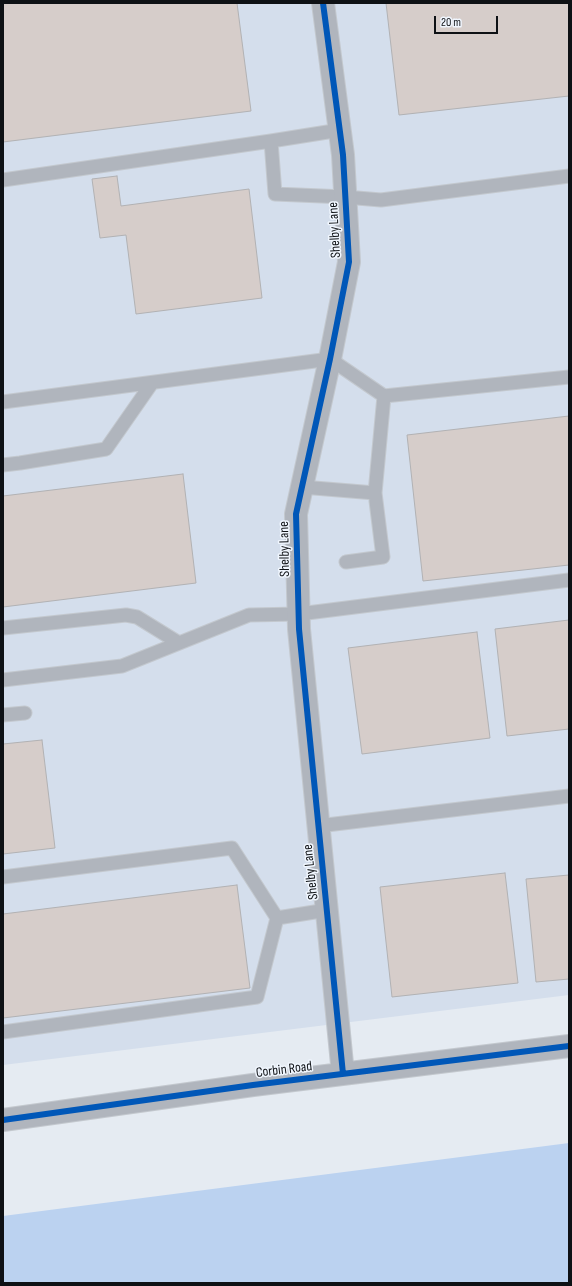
<!DOCTYPE html>
<style>
body{margin:0}
#map{position:relative;width:572px;height:1286px;overflow:hidden;background:#e5ebf2;font-family:"Sofia Sans Condensed",sans-serif}
canvas{display:block}
.frame{position:absolute;inset:0;border:4px solid #0e1115;pointer-events:none}
.scale{position:absolute;left:434px;top:16px;width:64px;height:18px;box-sizing:border-box;border:2px solid #0e1115;border-top:0;padding-left:5px;font-size:12px;line-height:14px;white-space:nowrap;color:#0e1115;-webkit-text-stroke:3px #f0f6fe;paint-order:stroke}
</style>
<div id="map">
<canvas width="572" height="1286"></canvas>
<div class="frame"></div>
<div class="scale">20 m</div>
</div>
<script>
const ctx = document.querySelector('canvas').getContext('2d');
ctx.lineJoin = 'round';
function fillPath(path, color) { ctx.fillStyle = color; ctx.fill(path, 'evenodd'); }
const toPath = rows => new Path2D(rows.map(r => 'M' + r).join(''));
function strokePath(path, color, width, dash) { ctx.strokeStyle = color; ctx.lineWidth = width; ctx.lineCap = dash ? 'butt' : 'round'; ctx.setLineDash(dash || []); ctx.stroke(path); }
function write(font, color, halo, rows, align = 'center') {
  ctx.font = font + ' "Sofia Sans Condensed",sans-serif'; ctx.lineWidth = 3; ctx.setLineDash([]); ctx.textBaseline = 'middle'; ctx.strokeStyle = halo; ctx.fillStyle = color; for (const [text, x, y, turn = 0] of rows) {
    ctx.save(); ctx.translate(x, y); ctx.rotate((+turn || 0) * Math.PI / 180); ctx.textAlign = isNaN(turn) ? turn : align; if (halo) ctx.strokeText(text, 0, 0); ctx.fillText(text, 0, 0); ctx.restore();
  }
}
fillPath(toPath([
 [3,3,569,3,569,995,3,1065]
]), '#d4deec');
fillPath(toPath([
 [569,1143,569,1283,3,1283,3,1216]
]), '#bbd2f0');
const building = toPath([
 [3,3,237,3,251,111,3,142,3,3],
 [386,3,569,3,569,96,399,115,386,3],
 [117,176,121,206,249,189,262,298,136,314,126,235,100,238,92,179,117,176],
 [569,416,569,565,423,581,407,435,569,416],
 [183,474,196,583,3,607,3,496,183,474],
 [569,620,569,729,507,736,495,629,569,620],
 [477,632,490,738,362,754,348,648,477,632],
 [42,740,55,848,3,854,3,744,42,740],
 [505,873,518,983,392,997,380,887,505,873],
 [569,875,569,979,536,982,526,879,569,875],
 [237,885,250,988,3,1018,3,914,237,885]
]);
fillPath(building, '#d6cdca');
strokePath(building, '#b2b2b4', 1);
const service = toPath([
 [271,141,275,194,345,197,381,200,569,176],
 [3,180,271,141,340,130],
 [3,402,330,359,384,396,569,377],
 [3,465,20,463,106,449,152,383],
 [302,487,375,493,384,396],
 [346,562,383,557,375,493],
 [3,628,126,615,137,617,179,643],
 [3,680,122,666,249,615,299,614,569,580],
 [3,715,25,713],
 [318,826,569,796],
 [3,877,232,848,277,918,327,910],
 [3,1032,257,997,277,918]
]);
const minor = toPath([
 [323,3,343,155,349,262,330,359,296,514,299,629,343,1074],
 [3,1120,253,1085,569,1046]
]);
strokePath(service, '#c3c8ce', 15);
strokePath(minor, '#c3c8ce', 24);
strokePath(service, '#b0b5bd', 13);
strokePath(minor, '#b0b5bd', 22);
strokePath(toPath([
 [323,3,343,155,349,262,330,359,296,514,299,629,343,1074],
 [3,1120,253,1085,569,1046]
]), '#0057b8', 6);
write('14px', '#0e1115', '#f0f6fe', [
 ["Shelby Lane",335,230,-93],
 ["Shelby Lane",285,549,-91],
 ["Shelby Lane",311,872,-96],
 ["Corbin Road",284,1070,-7]
]);
</script>
